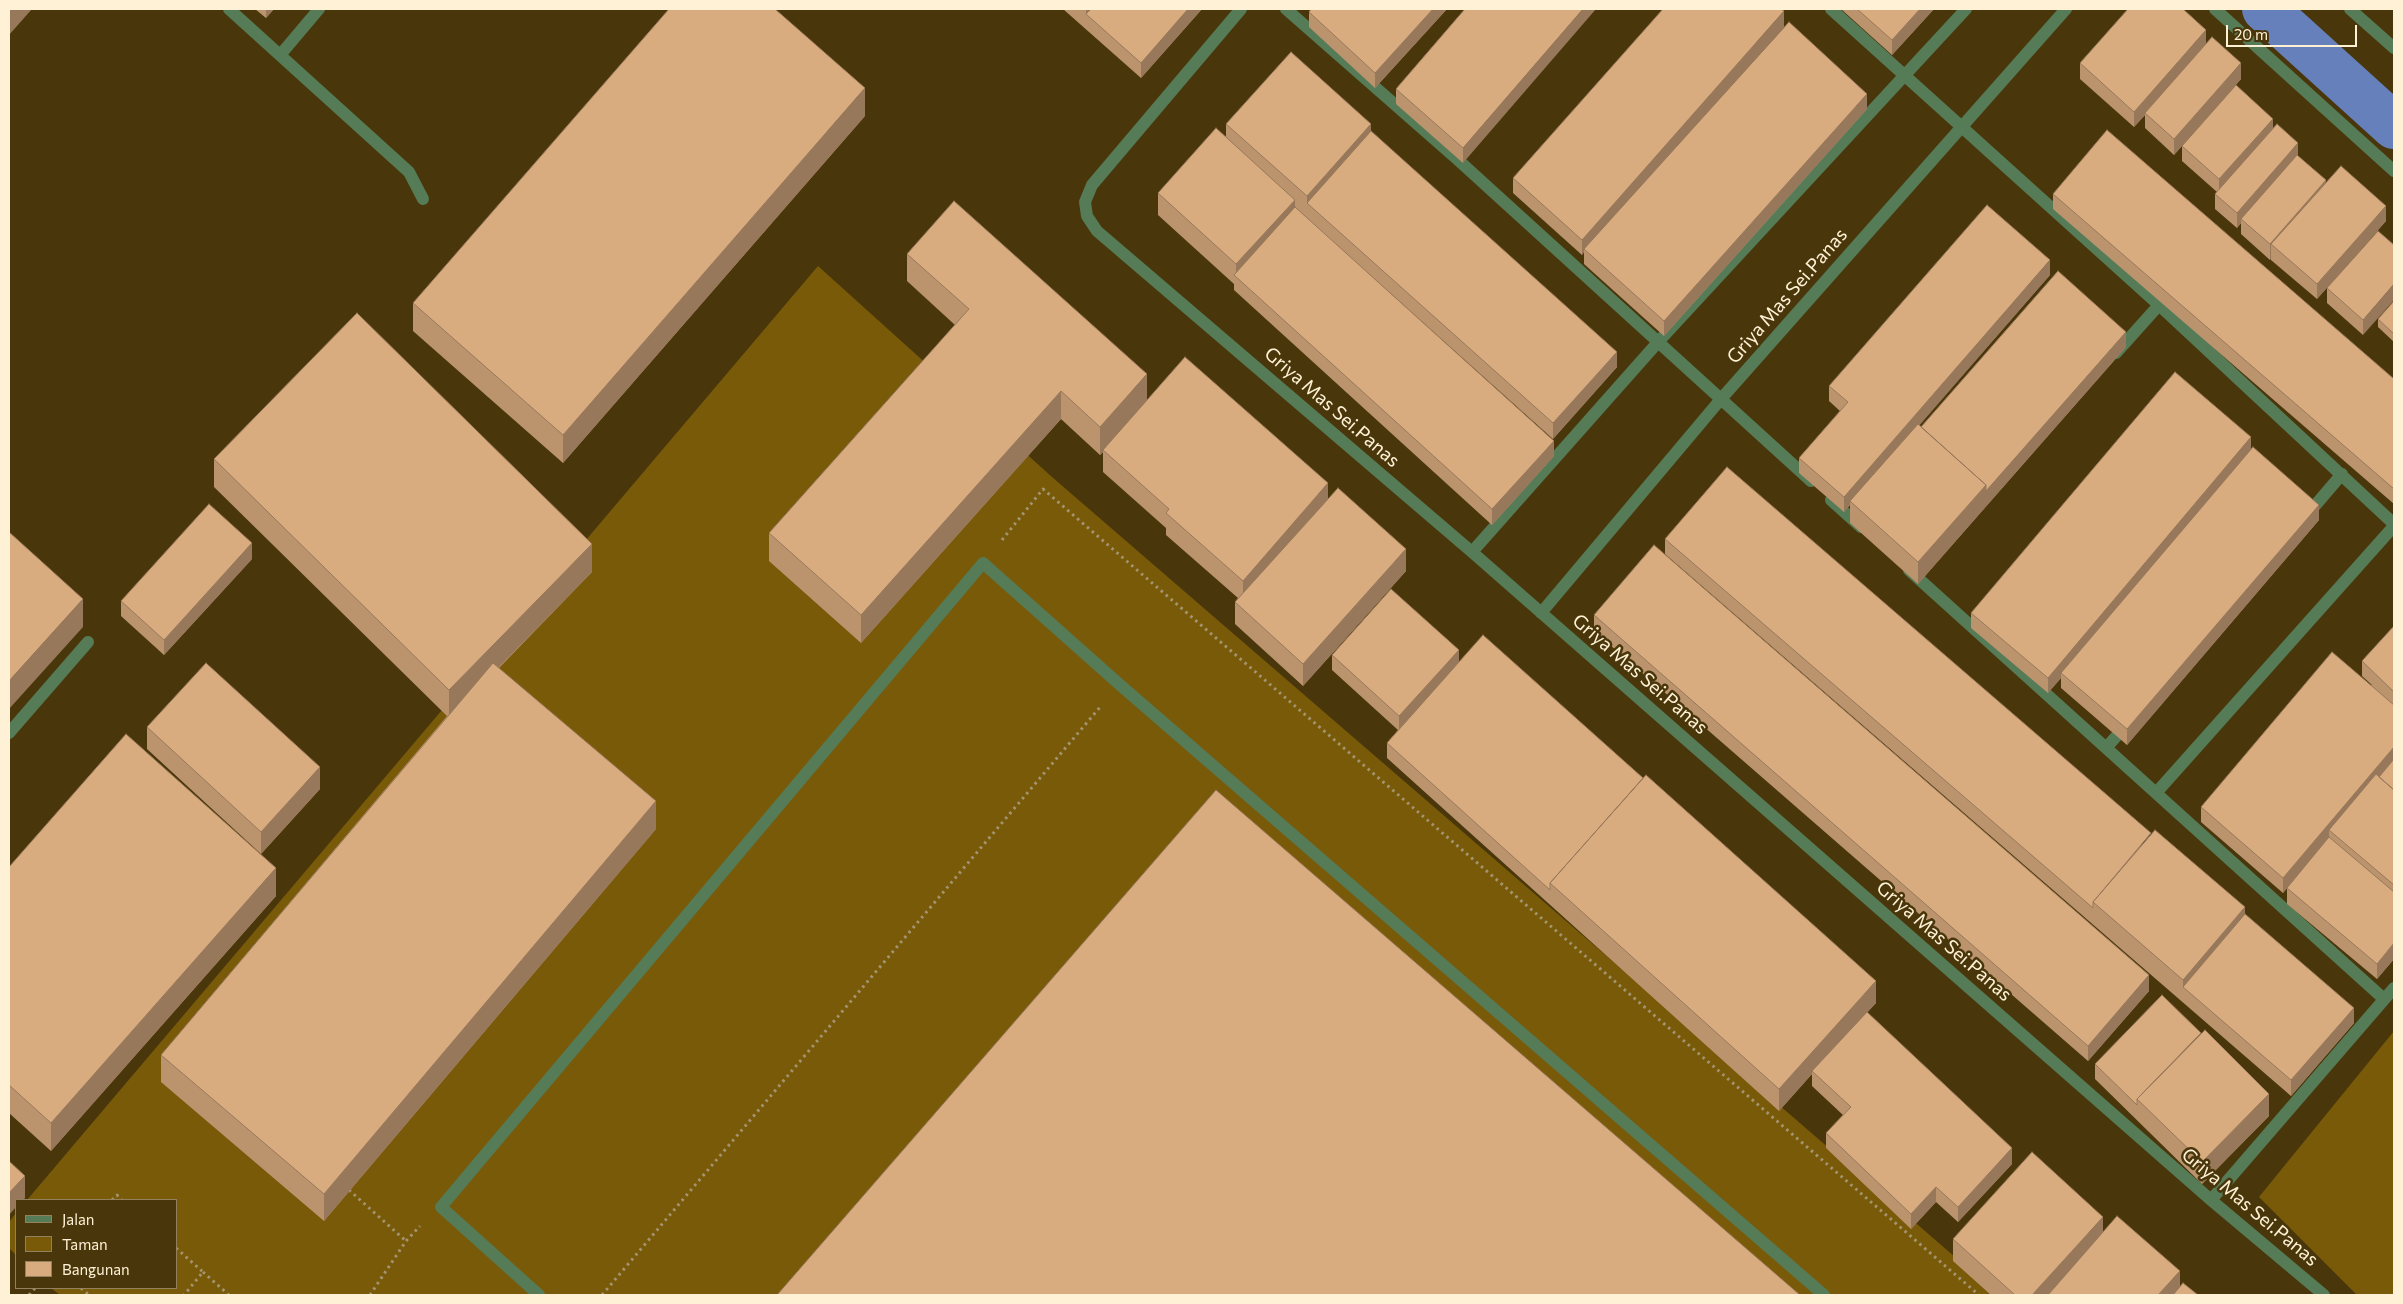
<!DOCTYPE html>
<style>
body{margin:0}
#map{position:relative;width:2403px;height:1304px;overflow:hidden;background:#49370b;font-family:Commissioner,sans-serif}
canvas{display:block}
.frame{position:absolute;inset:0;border:10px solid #fff1d5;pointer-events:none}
.legend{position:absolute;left:15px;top:1199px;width:162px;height:90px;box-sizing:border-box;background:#49370b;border:1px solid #92815c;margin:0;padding:6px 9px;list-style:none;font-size:15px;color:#fff1d5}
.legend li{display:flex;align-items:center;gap:10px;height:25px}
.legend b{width:25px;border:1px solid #92815c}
.scale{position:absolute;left:2226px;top:25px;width:131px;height:22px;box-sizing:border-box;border:2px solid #fff1d5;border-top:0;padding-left:6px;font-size:15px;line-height:18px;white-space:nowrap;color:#fff1d5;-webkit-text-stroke:4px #49370b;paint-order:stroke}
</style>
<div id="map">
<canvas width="2403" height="1304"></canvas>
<div class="frame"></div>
<ul class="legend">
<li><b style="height:6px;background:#567b57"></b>Jalan</li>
<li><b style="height:14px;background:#785a09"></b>Taman</li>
<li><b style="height:14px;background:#d9ac80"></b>Bangunan</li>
</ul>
<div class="scale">20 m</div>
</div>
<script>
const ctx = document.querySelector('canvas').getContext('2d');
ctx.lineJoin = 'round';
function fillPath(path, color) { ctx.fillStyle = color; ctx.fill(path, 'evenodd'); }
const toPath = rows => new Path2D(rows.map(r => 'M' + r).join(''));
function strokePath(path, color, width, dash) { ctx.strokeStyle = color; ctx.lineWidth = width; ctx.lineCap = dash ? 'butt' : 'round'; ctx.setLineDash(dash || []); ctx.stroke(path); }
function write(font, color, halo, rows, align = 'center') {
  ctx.font = font + ' Commissioner,sans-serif'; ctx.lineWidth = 5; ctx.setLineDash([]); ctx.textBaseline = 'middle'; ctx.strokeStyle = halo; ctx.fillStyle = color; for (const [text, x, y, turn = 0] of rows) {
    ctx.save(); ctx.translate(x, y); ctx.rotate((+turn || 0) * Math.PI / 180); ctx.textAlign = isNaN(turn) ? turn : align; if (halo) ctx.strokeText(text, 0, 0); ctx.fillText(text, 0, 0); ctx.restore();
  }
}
fillPath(toPath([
 [818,266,1052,477,1999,1295,60,1295,51,1288,176,1288,176,1200,27,1200],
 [2394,1031,2394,1295,2357,1295,2259,1197],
 [16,1213,16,1255,9,1248,9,1222]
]), '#785a09');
strokePath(toPath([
 [2265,9,2394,126]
]), '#6580bb', 46);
strokePath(toPath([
 [1002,540,1043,489,1979,1295],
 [349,1190,406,1241],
 [112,1200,117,1195,122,1200],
 [176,1248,203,1272,184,1295],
 [203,1272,229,1295],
 [81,1288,89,1295],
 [29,1295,35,1288],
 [370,1295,406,1241,420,1226],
 [602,1295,1101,706]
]), '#a49470', 3, [2.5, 4]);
strokePath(toPath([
 [229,9,409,172,423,199],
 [281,54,319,9],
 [9,733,88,642],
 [539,1295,441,1207,983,563,1119,684,1824,1295]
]), '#567b57', 12);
strokePath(toPath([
 [1241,9,1092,185,1085,202,1087,216,1097,231,1472,552,2211,1200,2324,1295],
 [1286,9,1457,159,1811,481],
 [1831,9,2159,305,2394,524],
 [2215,9,2394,171],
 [2350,9,2394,48],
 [2116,353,2159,305],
 [1831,500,1861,527],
 [2307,515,2342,474],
 [1472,552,1659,341,1966,9],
 [1909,570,2384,999],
 [1541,613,1721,399,2066,9],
 [2106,748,2128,723],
 [2156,793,2394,526],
 [2211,1200,2394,988]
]), '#567b57', 12);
fillPath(toPath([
 [255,9,274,9,266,18],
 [1063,9,1202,9,1141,78],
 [1447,9,1375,88,1309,27,1309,12],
 [1465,9,1463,163,1396,104,1396,89],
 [1841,9,1934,9,1892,55],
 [1784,27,1738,78,1867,109,1664,336,1584,264,1584,252,1582,255,1513,193,1513,178],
 [2206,43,2241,79,2174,155,2145,128,2145,115,2134,127,2080,79,2080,63],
 [865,116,563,463,413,331,413,303],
 [1226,124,1371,131,1617,367,1553,439,1361,267,1554,456,1492,525,1234,290,1234,284,1158,215,1158,193,1226,138],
 [2273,128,2298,156,2326,183,2386,221,2317,299,2271,260,2271,258,2270,260,2241,234,2241,223,2237,228,2215,209,2215,194,2217,192,2182,161,2182,146],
 [2053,194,2394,379,2394,504,2053,209],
 [2378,231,2363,335,2327,303,2327,288],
 [907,254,1147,400,1328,499,1406,571,1303,686,1235,624,1235,602,1238,598,1166,535,1166,528,1103,472,1103,452,1100,455,1061,419,861,643,769,561,769,533,955,325,907,281],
 [2050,275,1919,425,1921,427,2126,347,1918,584,1850,523,1850,505,1844,512,1799,473,1799,458,1840,411,1829,401,1829,386],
 [2394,301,2394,342,2378,327,2378,319],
 [2251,450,2319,520,2127,745,2061,688,2061,678,2048,693,1971,628,1971,613],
 [214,459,592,572,499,668,656,829,324,1221,161,1082,161,1055,447,716,214,487],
 [1665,539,2245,914,2354,1023,2291,1096,1665,554],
 [252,559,164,655,121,616,121,601],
 [1594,615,2149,991,2088,1061,1594,631],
 [2394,626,2394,959,2377,979,2287,904,2287,888,2304,868,2283,893,2201,822,2201,807,2372,685,2362,676,2362,661],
 [1332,655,1459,662,1876,1003,1867,1012,2012,1164,1958,1222,1936,1202,1911,1229,1826,1148,1826,1133,1843,1115,1812,1086,1812,1074,1779,1111,1387,758,1387,743,1398,730,1332,670],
 [147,727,320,789,261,854,147,749],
 [9,867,276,896,51,1151,9,1113],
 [2095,1064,2269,1116,2202,1184,2095,1079],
 [2103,1232,2180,1288,2198,1295,1991,1295,1953,1261,1953,1239]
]), '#bb946e');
fillPath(toPath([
 [9,9,32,9,9,35],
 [266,9,274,9,266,18],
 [1086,9,1104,9,1086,14],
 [1188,9,1202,9,1141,78,1141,63],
 [1433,9,1447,9,1375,88,1375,73],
 [1583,9,1596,9,1463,163,1463,148],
 [1920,9,1934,9,1892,55,1892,40],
 [1784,11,1784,27,1586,251,1584,249,1584,252,1582,255,1582,240],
 [2206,30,2206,45,2145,113,2145,115,2134,127,2134,112],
 [2241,63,2241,79,2174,155,2174,139],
 [865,88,865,116,563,463,563,435],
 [1867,94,1867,109,1664,336,1664,321],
 [2273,119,2273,134,2219,194,2219,179],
 [1371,124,1371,146,1307,203,1307,196],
 [2298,143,2298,158,2241,219,2241,223,2237,228,2237,213],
 [2326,180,2326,196,2271,244,2271,258,2270,260,2270,244],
 [1295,200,1295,222,1236,277,1236,264],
 [2386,206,2386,221,2317,299,2317,284],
 [2050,260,2050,275,1852,503,1850,501,1850,505,1844,512,1844,497],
 [2394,284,2394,300,2363,335,2363,320],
 [2126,332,2126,347,1918,584,1918,562,1986,485],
 [1617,352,1617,367,1553,439,1553,423],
 [1147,374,1147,402,1103,450,1103,452,1100,455,1100,427],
 [1061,391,1061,419,861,643,861,615],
 [2251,437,2251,452,2061,673,2061,678,2048,693,2048,678],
 [1554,441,1554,456,1492,525,1492,509],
 [1328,483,1328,505,1243,603,1243,581],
 [2319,505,2319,520,2127,745,2127,729],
 [252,543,252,559,164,655,164,640],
 [592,544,592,572,449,718,449,690],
 [1406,549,1406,571,1303,686,1303,664],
 [83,599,83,627,9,709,9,681],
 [1459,650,1459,666,1399,731,1399,716],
 [2394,747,2394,762,2329,830,2329,838,2283,893,2283,878],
 [320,767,320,789,261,854,261,832],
 [656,801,656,829,324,1221,324,1194],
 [276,868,276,896,51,1151,51,1123],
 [2245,907,2245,929,2183,987,2183,980],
 [2394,943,2394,959,2377,979,2377,964],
 [2149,975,2149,991,2088,1061,2088,1046],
 [1876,981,1876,1003,1814,1072,1812,1071,1812,1074,1779,1111,1779,1089],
 [2354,1008,2354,1023,2291,1096,2291,1080],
 [2269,1094,2269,1116,2202,1184,2202,1162],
 [2012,1148,2012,1164,1958,1222,1958,1207],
 [25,1176,25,1198,23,1200,16,1200,16,1207,9,1215,9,1193],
 [1936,1187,1936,1202,1911,1229,1911,1214],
 [2103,1217,2103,1239,2052,1295,2032,1295],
 [2180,1271,2180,1293,2178,1295,2158,1295]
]), '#98785a');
const building = toPath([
 [669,9,775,9,865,88,563,435,413,303,669,9],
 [1091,9,1188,9,1141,63,1086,14,1091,9],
 [1311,9,1433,9,1375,73,1309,12,1311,9],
 [1465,9,1583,9,1463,148,1396,89,1465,9],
 [1663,9,1781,9,1784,11,1582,240,1513,178,1663,9],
 [1857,9,1920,9,1892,40,1857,9],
 [2128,9,2183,9,2206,30,2134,112,2080,63,2128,9],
 [1789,22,1867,94,1664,321,1584,249,1789,22],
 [2212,37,2241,63,2174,139,2145,113,2212,37],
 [1291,52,1371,124,1307,196,1226,124,1291,52],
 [2236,85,2273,119,2219,179,2182,146,2236,85],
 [2277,124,2298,143,2237,213,2215,194,2277,124],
 [1216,128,1295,200,1236,264,1158,193,1216,128],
 [2107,130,2394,379,2394,489,2053,194,2107,130],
 [1371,131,1617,352,1553,423,1307,203,1371,131],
 [2297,155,2326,180,2270,244,2241,219,2297,155],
 [2341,166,2386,206,2317,284,2271,244,2341,166],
 [954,201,1147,374,1100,427,1061,391,861,615,769,533,969,309,907,254,954,201],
 [1987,205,2050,260,1844,497,1799,458,1848,402,1829,386,1987,205],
 [1295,207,1554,441,1492,509,1234,275,1295,207],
 [2378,231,2394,245,2394,284,2363,320,2327,288,2378,231],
 [2058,271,2126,332,1986,491,1986,485,1921,427,2058,271],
 [2394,301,2394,334,2378,319,2394,301],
 [357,313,592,544,449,690,214,459,357,313],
 [1185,357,1328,483,1243,581,1166,513,1169,509,1103,450,1185,357],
 [2175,372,2251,437,2048,678,1971,613,2175,372],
 [1918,424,1986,485,1918,562,1850,501,1918,424],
 [2253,447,2319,505,2127,729,2061,673,2253,447],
 [1727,467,2151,833,2093,902,2093,908,1665,539,1727,467],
 [1338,488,1406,549,1303,664,1235,602,1338,488],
 [209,504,252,543,164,640,121,601,209,504],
 [9,532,83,599,9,681,9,532],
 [1654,545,2149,975,2088,1046,1594,615,1654,545],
 [1391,589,1459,650,1399,716,1332,655,1391,589],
 [2394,626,2394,692,2362,661,2394,626],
 [1483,635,1643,778,1550,883,1550,890,1387,743,1483,635],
 [2332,652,2394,705,2394,747,2283,878,2201,807,2332,652],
 [206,663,320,767,261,832,147,727,206,663],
 [493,663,656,801,324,1194,161,1055,493,663],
 [126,734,276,868,51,1123,9,1085,9,867,126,734],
 [2394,759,2394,790,2379,777,2394,759],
 [2376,774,2394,790,2394,885,2329,830,2376,774],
 [1646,775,1876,981,1779,1089,1550,883,1646,775],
 [1216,790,1800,1295,777,1295,1216,790],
 [2155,830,2245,907,2183,980,2093,902,2155,830],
 [2329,837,2394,892,2394,943,2377,964,2287,888,2329,837],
 [2245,914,2354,1008,2291,1080,2183,987,2245,914],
 [2162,995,2201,1033,2137,1099,2137,1105,2095,1064,2162,995],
 [1867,1012,2012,1148,1958,1207,1936,1187,1911,1214,1826,1133,1851,1107,1812,1071,1867,1012],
 [2205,1030,2269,1094,2202,1162,2137,1099,2205,1030],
 [2032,1152,2103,1217,2032,1295,2015,1295,1953,1239,2032,1152],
 [9,1161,25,1176,9,1193,9,1161],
 [2117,1216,2180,1271,2158,1295,2048,1295,2117,1216],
 [2183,1283,2198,1295,2173,1295,2183,1283]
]);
fillPath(building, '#d9ac80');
strokePath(building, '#98785a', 1);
write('19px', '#fff1d5', '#49370b', [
 ["Griya Mas Sei.Panas",1787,296,-49],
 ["Griya Mas Sei.Panas",1332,407,41],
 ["Griya Mas Sei.Panas",1640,674,41],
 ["Griya Mas Sei.Panas",1944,941,41],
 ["Griya Mas Sei.Panas",2250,1207,40]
]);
</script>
